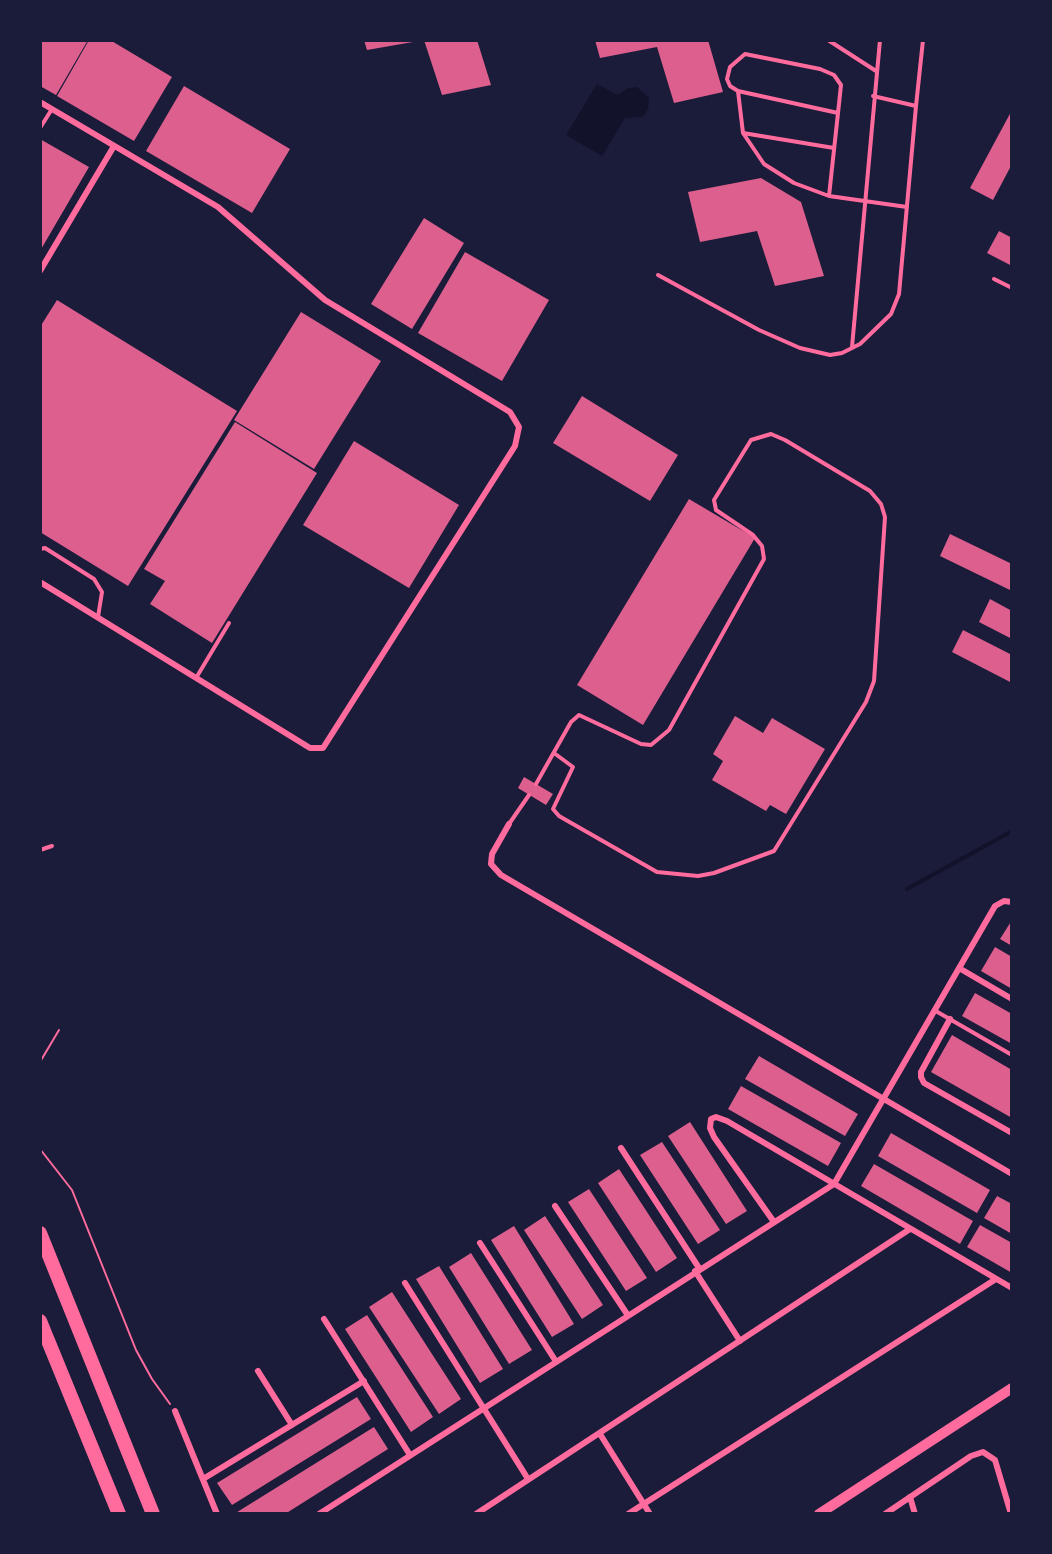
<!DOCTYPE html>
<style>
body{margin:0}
#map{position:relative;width:1052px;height:1554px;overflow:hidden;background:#1b1b3a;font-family:"Alegreya Sans",sans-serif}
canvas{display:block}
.frame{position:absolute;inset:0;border:42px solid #1b1b3a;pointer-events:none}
</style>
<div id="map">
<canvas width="1052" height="1554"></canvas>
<div class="frame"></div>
</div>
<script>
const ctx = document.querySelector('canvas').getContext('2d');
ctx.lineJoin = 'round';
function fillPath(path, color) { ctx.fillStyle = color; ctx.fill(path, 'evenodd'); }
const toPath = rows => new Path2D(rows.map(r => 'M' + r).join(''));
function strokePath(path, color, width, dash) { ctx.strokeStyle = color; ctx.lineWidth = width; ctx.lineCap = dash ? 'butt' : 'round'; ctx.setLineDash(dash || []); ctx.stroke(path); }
fillPath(toPath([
 [597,84,618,95,628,88,637,87,649,98,648,109,643,117,625,118,602,156,566,135]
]), '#12122b');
strokePath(toPath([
 [907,889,1012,831]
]), '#12122b', 4);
fillPath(toPath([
 [40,40,88,40,56,95,40,86],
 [89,40,110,40,172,77,134,141,57,96],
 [364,40,413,40,413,42,367,50],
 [424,40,477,40,491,85,442,95],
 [595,40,708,40,723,92,674,103,657,47,600,58],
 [184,86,290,149,252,213,146,151],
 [1012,110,1012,164,993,200,970,188],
 [40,139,89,167,40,251],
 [761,178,801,202,824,276,775,286,757,231,700,242,688,192],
 [424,218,464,243,412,329,371,304],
 [999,231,1012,238,1012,266,987,253],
 [465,252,549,300,502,381,418,333],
 [57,300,237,411,128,586,40,532,40,327],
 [301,312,381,361,314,469,234,420],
 [582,396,678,455,650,501,553,443],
 [235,422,317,473,212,643,150,604,165,581,144,569],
 [354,441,459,505,409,588,303,525],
 [689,499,755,538,643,725,577,685],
 [950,534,1012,564,1012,591,940,556],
 [990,599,1012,611,1012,639,979,622],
 [963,630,1012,655,1012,683,952,652],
 [735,716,763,733,772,718,825,749,786,814,770,805,766,811,712,780,723,761,713,754],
 [524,777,553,794,546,805,518,788],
 [1012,920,1012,946,1000,939],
 [995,947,1012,957,1012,989,981,971],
 [975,993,1012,1014,1012,1044,962,1016],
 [952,1035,1012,1070,1012,1118,931,1072],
 [759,1056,858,1114,845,1136,745,1079],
 [741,1086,841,1143,828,1166,728,1109],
 [690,1122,747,1211,726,1224,668,1136],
 [891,1133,990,1190,977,1213,878,1156],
 [662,1142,720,1230,698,1244,640,1155],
 [874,1164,973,1221,960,1244,861,1186],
 [619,1169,677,1258,656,1272,598,1183],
 [589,1189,647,1278,626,1291,568,1202],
 [997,1196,1012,1204,1012,1234,984,1218],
 [545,1216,603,1305,582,1319,524,1230],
 [980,1225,1012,1243,1012,1273,967,1247],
 [514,1226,574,1324,552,1337,491,1240],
 [471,1253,532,1350,509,1364,449,1267],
 [439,1266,503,1369,480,1383,416,1279],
 [392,1292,461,1399,439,1414,369,1307],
 [367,1315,433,1417,411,1432,345,1329],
 [357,1397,371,1419,232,1505,217,1483],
 [374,1427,388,1449,285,1514,234,1514]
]), '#dd5f8e');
strokePath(toPath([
 [40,1062,59,1030],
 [40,1149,72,1190,136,1350,152,1379,170,1404]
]), '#ff6b9d', 2);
strokePath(toPath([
 [828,40,876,71],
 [738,91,743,133,764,164,794,183,829,196,907,207],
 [916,106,923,40],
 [40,128,52,109],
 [743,133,834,148],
 [829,196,838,113,841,85,834,75,820,69,745,54,730,67,727,79,730,86,738,91,838,113],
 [658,275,759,330,800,348,830,355,842,353,860,344,891,314,899,294,916,106,873,96],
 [994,279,1012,288],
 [852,347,880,40],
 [40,549,45,548,94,579,102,592,98,617],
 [196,678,229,623],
 [536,784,571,722,579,715,641,744,651,745,669,730,764,559,762,546,753,535,716,510,714,500,751,440,771,434,785,440,870,491,881,504,885,517,874,681,866,702,774,851,714,873,698,876,657,872,559,816,553,809,573,767,554,753],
 [509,824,529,795],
 [40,850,52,846],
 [934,1010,1012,1055]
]), '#ff6b9d', 4);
strokePath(toPath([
 [40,102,218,207,325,300,510,412,519,427,515,446,323,748,310,748,40,582],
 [40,271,114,146],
 [509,824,492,854,491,864,501,875,1012,1174],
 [959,968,1012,999],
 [950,1019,921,1072,921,1077,924,1083,1012,1133],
 [621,1148,699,1268],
 [555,1206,627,1314],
 [774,1222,714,1137,710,1128,711,1119,716,1117,727,1121,1012,1288],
 [480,1243,555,1360],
 [695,1271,740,1341],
 [405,1283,528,1479],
 [324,1319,410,1455],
 [258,1371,292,1425],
 [175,1411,217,1514],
 [600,1434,650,1514],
 [203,1479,364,1381],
 [910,1497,915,1514],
 [319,1514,834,1184,995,906,1004,901,1012,902],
 [476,1514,910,1229],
 [628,1514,996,1279],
 [885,1514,971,1456,983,1452,995,1460,1011,1514]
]), '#ff6b9d', 6);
strokePath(toPath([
 [819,1514,1012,1388]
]), '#ff6b9d', 10);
strokePath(toPath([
 [40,1233,153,1514],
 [40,1321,119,1514]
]), '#ff6b9d', 14);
strokePath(toPath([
 [40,1512,41,1514]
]), '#a44b75', 4);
</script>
